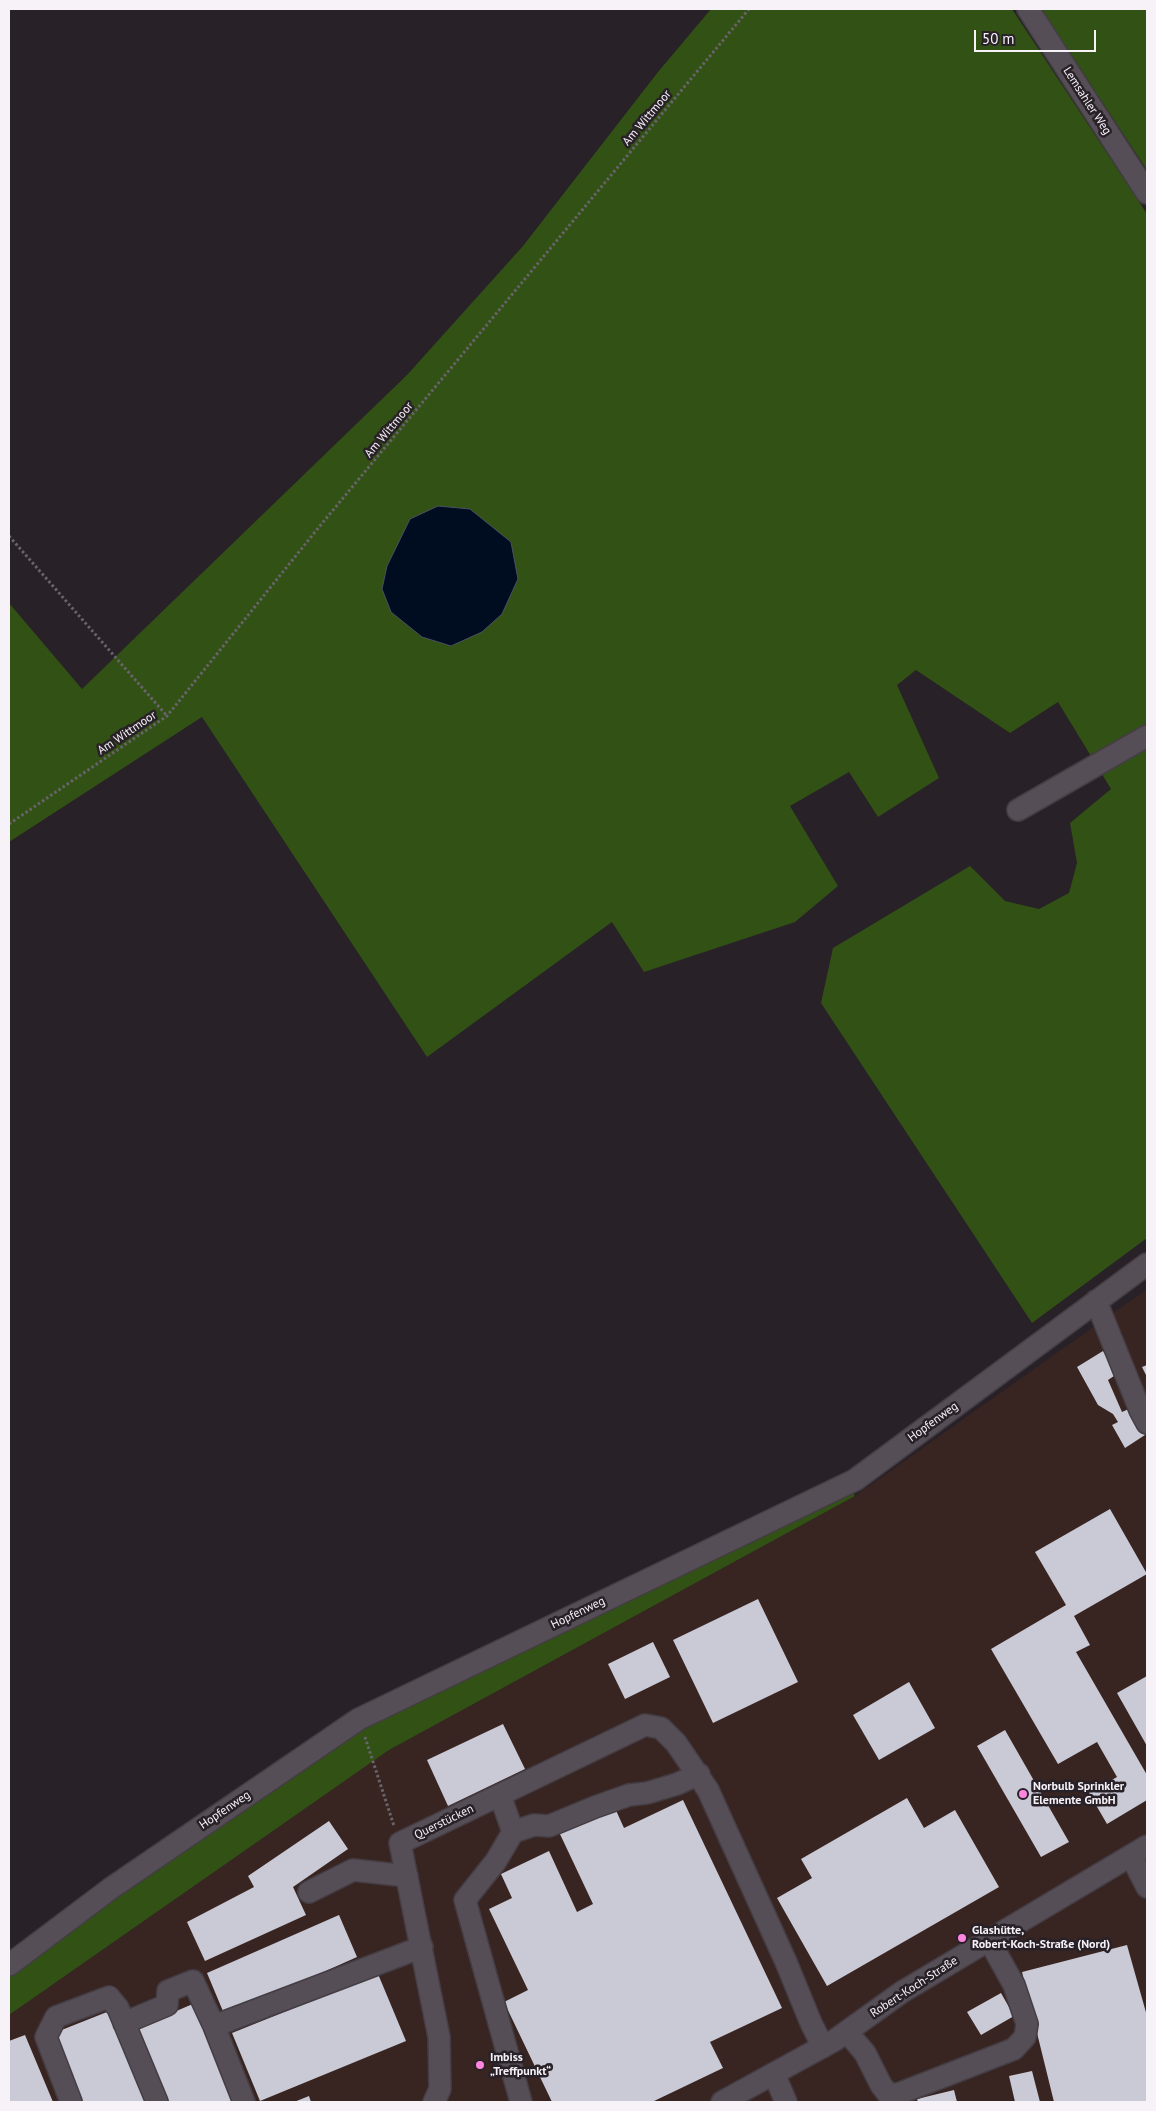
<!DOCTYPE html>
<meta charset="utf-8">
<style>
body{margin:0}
#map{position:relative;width:1156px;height:2111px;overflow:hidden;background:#282128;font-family:"PT Sans",sans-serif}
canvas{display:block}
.frame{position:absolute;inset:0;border:10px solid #f7f2f8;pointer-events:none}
.scale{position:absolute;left:974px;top:30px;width:122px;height:22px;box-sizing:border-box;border:2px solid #f7f2f8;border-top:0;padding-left:6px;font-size:15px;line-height:18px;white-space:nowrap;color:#f7f2f8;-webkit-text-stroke:4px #282128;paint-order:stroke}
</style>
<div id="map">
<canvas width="1156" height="2111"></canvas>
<div class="frame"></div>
<div class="scale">50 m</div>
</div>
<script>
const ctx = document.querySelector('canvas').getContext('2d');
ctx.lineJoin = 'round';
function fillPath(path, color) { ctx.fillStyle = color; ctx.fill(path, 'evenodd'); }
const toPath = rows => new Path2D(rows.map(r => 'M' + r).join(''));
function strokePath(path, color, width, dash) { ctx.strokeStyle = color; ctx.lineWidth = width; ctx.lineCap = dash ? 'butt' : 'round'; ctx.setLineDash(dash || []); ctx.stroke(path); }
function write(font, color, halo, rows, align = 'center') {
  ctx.font = font + ' "PT Sans",sans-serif'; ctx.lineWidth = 5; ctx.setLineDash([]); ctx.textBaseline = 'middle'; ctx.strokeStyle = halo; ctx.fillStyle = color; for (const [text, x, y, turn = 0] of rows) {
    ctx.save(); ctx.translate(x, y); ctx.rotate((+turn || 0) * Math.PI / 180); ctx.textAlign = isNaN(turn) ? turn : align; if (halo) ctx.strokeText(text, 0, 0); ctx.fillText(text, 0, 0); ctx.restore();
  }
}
fillPath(toPath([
 [1147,1289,1147,2102,9,2102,9,2015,389,1750,855,1496]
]), '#382521');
fillPath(toPath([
 [711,9,1012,9,1147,214,1147,1238,1032,1323,821,1003,833,948,970,866,1005,901,1039,909,1069,893,1077,863,1070,823,1111,789,1058,702,1010,733,916,670,897,685,939,778,878,817,849,772,790,806,838,886,795,922,644,972,612,922,427,1057,202,717,9,842,9,603,82,689,407,375,523,246,658,72],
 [1041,9,1147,9,1147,170],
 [850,1487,855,1496,389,1750,9,2015,9,1976,118,1893,351,1735]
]), '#325115');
const water = toPath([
 [438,506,470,509,511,542,518,579,502,614,482,632,451,646,422,637,391,612,382,589,387,566,410,519,438,506]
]);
fillPath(water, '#000c20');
strokePath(water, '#4a5161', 1);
fillPath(toPath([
 [1103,1351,1117,1374,1108,1380,1122,1412,1131,1408,1145,1435,1125,1448,1112,1425,1118,1422,1113,1414,1098,1405,1077,1367],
 [1147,1365,1147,1377,1142,1367],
 [1110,1509,1147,1574,1074,1616,1090,1645,1076,1652,1147,1775,1147,1800,1107,1824,1089,1793,1117,1777,1097,1742,1058,1764,991,1649,1066,1605,1035,1552],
 [758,1599,798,1682,713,1723,673,1640],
 [653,1642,670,1677,625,1699,608,1664],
 [1147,1676,1147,1746,1117,1693],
 [909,1682,935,1728,879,1760,853,1715],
 [503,1724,525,1769,448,1806,427,1760],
 [1005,1730,1069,1842,1041,1857,977,1746],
 [907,1798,924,1828,955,1810,999,1887,827,1986,777,1898,812,1878,801,1859],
 [683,1800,782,2008,710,2042,723,2068,652,2102,552,2102,504,2002,528,1990,489,1909,512,1898,501,1874,549,1851,577,1912,593,1904,559,1832,614,1806,624,1828],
 [329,1821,348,1849,293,1887,306,1915,205,1961,187,1922,254,1887,248,1876],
 [339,1915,357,1957,225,2016,207,1973],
 [1127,1945,1147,2016,1147,2102,1054,2102,1022,1972],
 [378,1974,406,2041,260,2101,232,2033],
 [1001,1993,1014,2016,981,2035,967,2012],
 [195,2003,238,2102,169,2102,137,2028],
 [112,2010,151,2102,82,2102,54,2033],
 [25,2035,53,2102,9,2102,9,2041],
 [1032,2071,1040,2102,1015,2102,1009,2076],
 [954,2090,957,2102,918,2102,917,2099],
 [309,2096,311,2102,294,2102]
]), '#cac9d6');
const minor = toPath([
 [1028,9,1147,193],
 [1018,810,1147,736],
 [1096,1301,1140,1410,1147,1423],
 [500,1795,513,1832,496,1861,465,1900,521,2102],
 [513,1832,534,1825,549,1826,595,1807,629,1795,647,1793,677,1784,699,1774],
 [1131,1856,1147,1887],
 [309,1892,353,1870,407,1876],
 [9,1965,110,1889,359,1719,855,1480,1147,1264],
 [124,2023,167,2005,168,1991,193,1981,214,2026],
 [847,2032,865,2053,881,2085,888,2094,898,2094,1014,2049,1025,2037,1027,2024,1014,1985,989,1940],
 [774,2074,786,2102],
 [71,2102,46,2037,56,2017,109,1997,118,2008,157,2102],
 [244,2102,214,2026,422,1947],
 [434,2102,440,2089,439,2037,400,1843,645,1725,661,1728,676,1743,708,1790,786,1962,811,2023,823,2047],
 [722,2102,835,2040,902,1992,1147,1846]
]);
strokePath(minor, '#443d44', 24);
strokePath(toPath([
 [9,536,167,716],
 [9,824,167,716,319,527,749,9],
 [365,1737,394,1826]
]), '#69636a', 3, [2.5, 2.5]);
strokePath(minor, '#564e56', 21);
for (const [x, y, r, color] of [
 [1023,1794,5,"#ff85df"],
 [962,1938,5,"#ff85df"],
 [480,2065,5,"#ff85df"]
]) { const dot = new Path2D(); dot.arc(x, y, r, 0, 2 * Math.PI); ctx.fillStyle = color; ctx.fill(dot); strokePath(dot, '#282128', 2); }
write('12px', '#f7f2f8', '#282128', [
 ["Lemsahler Weg",1087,101,57],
 ["Am Wittmoor",647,118,-50],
 ["Am Wittmoor",389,430,-50],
 ["Am Wittmoor",127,733,-34],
 ["Hopfenweg",933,1422,-36],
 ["Hopfenweg",578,1613,-26],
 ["Hopfenweg",225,1810,-34],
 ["Querstücken",444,1822,-26],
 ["Robert-Koch-Straße",914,1987,-33]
]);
write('bold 12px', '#f7f2f8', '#282128', [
 ["Norbulb Sprinkler",1033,1787],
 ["Elemente GmbH",1033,1801],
 ["Glashütte,",972,1931],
 ["Robert-Koch-Straße (Nord)",972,1945],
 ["Imbiss",490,2058],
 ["„Treffpunkt“",490,2072]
], 'left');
</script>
